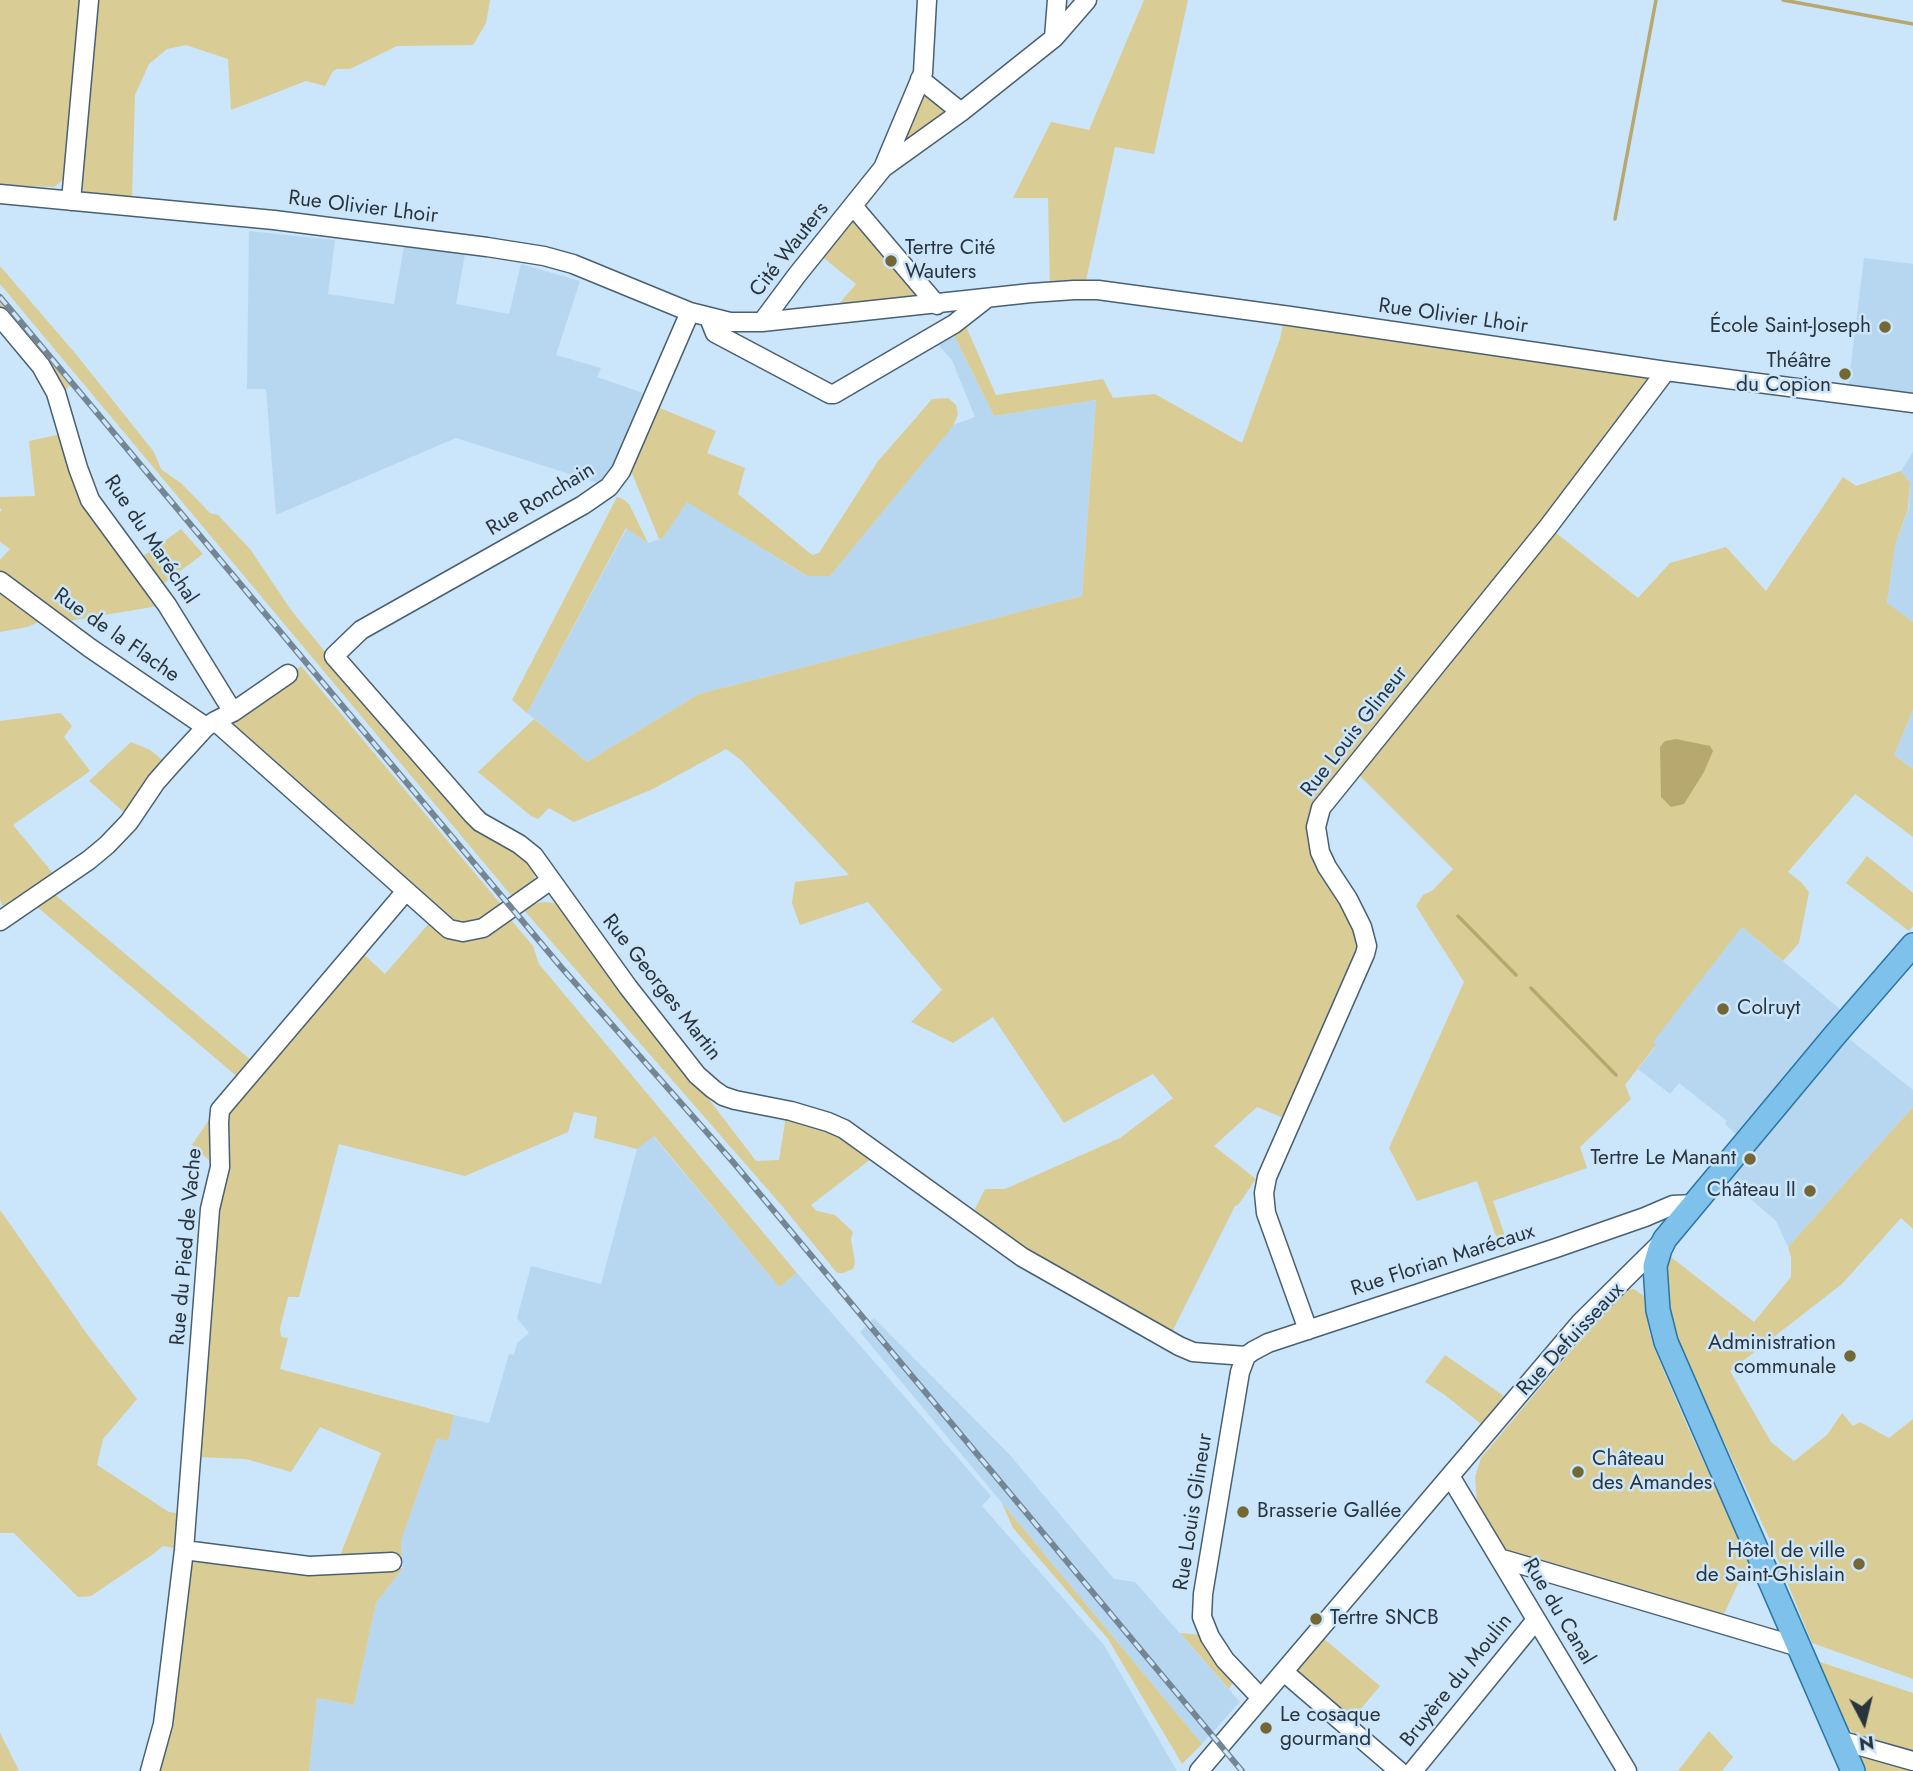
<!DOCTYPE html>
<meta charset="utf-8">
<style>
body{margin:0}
#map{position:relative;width:1913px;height:1771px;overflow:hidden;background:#cbe5fa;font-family:Jost,sans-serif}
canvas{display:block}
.north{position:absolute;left:1829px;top:1687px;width:70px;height:70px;-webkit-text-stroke:5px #cbe5fa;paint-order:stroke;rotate:173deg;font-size:19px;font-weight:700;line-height:28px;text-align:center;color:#2a343c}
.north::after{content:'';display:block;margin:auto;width:24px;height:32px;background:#2a343c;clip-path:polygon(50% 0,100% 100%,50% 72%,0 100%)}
</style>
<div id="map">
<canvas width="1913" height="1771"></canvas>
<div class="north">N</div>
</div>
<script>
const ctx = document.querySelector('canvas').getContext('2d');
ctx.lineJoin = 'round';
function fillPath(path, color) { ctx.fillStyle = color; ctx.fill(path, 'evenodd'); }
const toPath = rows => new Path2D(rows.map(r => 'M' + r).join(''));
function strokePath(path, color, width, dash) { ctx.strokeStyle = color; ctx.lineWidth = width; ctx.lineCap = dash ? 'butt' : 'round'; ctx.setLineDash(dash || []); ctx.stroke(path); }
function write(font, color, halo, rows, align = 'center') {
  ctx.font = font + ' Jost,sans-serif'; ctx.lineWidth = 5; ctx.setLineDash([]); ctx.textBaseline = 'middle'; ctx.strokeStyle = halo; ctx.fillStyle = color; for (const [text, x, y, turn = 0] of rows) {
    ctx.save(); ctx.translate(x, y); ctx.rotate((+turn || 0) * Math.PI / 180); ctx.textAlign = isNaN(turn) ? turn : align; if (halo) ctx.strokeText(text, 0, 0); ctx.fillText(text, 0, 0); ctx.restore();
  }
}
fillPath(toPath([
 [249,231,335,240,328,294,394,304,404,246,465,254,456,304,509,314,521,264,580,281,556,355,601,368,597,377,643,393,611,473,598,483,456,438,276,515,266,389,247,389],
 [1864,258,1913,264,1913,395,1848,388],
 [952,331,994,416,1096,400,1082,596,699,694,587,762,527,713,627,528,648,543,663,538,687,501,806,576,830,576,953,425,975,417,952,360,935,341],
 [1913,452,1913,622,1887,604,1895,545,1909,508,1910,483,1901,471],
 [1913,710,1913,769,1894,755],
 [1742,927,1847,1015,1741,1139,1725,1124,1727,1121,1679,1083,1670,1094,1638,1069,1656,1046,1652,1042],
 [1847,1037,1913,1090,1913,1107,1788,1247,1776,1221,1728,1179],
 [653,1136,779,1287,797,1273,991,1496,982,1506,1104,1645,1177,1771,309,1771,317,1698,354,1705,376,1603,403,1568,401,1541,437,1438,448,1440,454,1415,489,1423,509,1354,514,1355,517,1343,529,1333,517,1318,531,1266,601,1284,637,1149],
 [874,1318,1009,1454,1114,1579,1135,1582,1240,1702,1202,1744,860,1332]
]), '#b7d7f0');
fillPath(toPath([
 [0,0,490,0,486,23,473,45,397,46,350,69,337,69,333,71,325,86,306,81,231,110,228,59,186,45,167,49,149,64,135,95,132,198,85,192,81,188,79,182,75,60,64,179,54,187,0,185],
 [1144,0,1188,0,1154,154,1115,147,1085,285,1050,288,1048,198,1013,198,1051,122,1089,130],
 [923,87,951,113,902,145],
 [855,215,921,296,838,305,856,284,820,255],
 [0,266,75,353,154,452,161,469,182,484,210,513,218,515,250,549,291,610,331,659,523,856,534,869,535,876,533,883,515,900,0,284],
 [0,301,70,385,62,393,0,312],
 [965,324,996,395,1103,379,1113,398,1155,394,1242,443,1280,339,1283,324,1656,378,1546,525,1638,598,1670,563,1726,547,1766,591,1843,477,1856,486,1901,471,1910,483,1908,509,1895,545,1887,603,1913,622,1913,710,1894,755,1913,769,1913,837,1855,794,1788,872,1801,882,1809,892,1799,943,1783,961,1742,927,1653,1042,1656,1045,1625,1085,1631,1099,1580,1147,1587,1168,1493,1201,1509,1248,1501,1251,1477,1181,1417,1201,1389,1148,1464,982,1416,906,1423,895,1433,890,1453,869,1358,774,1315,818,1359,929,1362,955,1289,1120,1257,1107,1214,1146,1256,1179,1238,1205,1235,1206,1171,1334,1028,1255,972,1215,985,1189,1005,1189,1120,1138,1173,1098,1153,1074,1064,1123,993,1017,953,1043,911,1022,942,990,868,902,800,925,792,903,795,882,849,875,741,760,726,749,653,789,574,822,549,808,538,819,531,816,478,772,534,719,587,762,699,694,1082,596,1096,400,994,416,952,331],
 [948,398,956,405,958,414,953,426,830,576,807,576,687,502,663,538,659,539,629,466,655,406,716,431,707,453,745,468,738,494,812,555,819,553,878,461,914,420,932,399],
 [63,430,69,457,158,606,63,622,0,576,0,560,10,549,0,542,0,512,2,510,0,508,0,497,35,496,29,441,57,435],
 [617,497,623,499,629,504,648,543,626,528,527,713,512,700],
 [181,529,203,554,159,587,138,560],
 [0,587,44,620,27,627,0,632],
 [301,666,504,908,482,923,451,925,231,730,232,715],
 [61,713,72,726,64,737,90,771,13,825,56,877,5,912,0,900,0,721],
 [131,742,150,750,165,762,127,815,89,781],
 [1867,856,1913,893,1913,926,1909,931,1846,883],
 [53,893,252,1061,240,1079,35,905],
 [542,902,555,903,563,908,756,1161,779,1160,786,1116,832,1131,871,1159,811,1205,817,1211,835,1215,853,1232,851,1239,855,1262,853,1269,843,1273,837,1273,783,1207,522,908],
 [507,915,533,946,539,964,797,1273,779,1287,654,1136,637,1149,594,1138,597,1117,574,1112,568,1132,465,1176,339,1144,299,1297,288,1297,280,1329,281,1337,288,1338,280,1369,454,1415,448,1441,437,1438,436,1441,401,1541,402,1558,337,1563,381,1453,320,1427,291,1472,246,1459,196,1457,224,1113,360,951,385,974,431,921,447,934],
 [224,1098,217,1167,192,1145],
 [1913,1107,1913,1229,1901,1218,1842,1284,1730,1371,1771,1442,1794,1461,1827,1435,1842,1413,1853,1426,1860,1422,1889,1438,1913,1419,1913,1679,1812,1643,1769,1538,1675,1337,1669,1307,1667,1264,1671,1257,1754,1322,1791,1277,1791,1257,1788,1247],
 [0,1210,87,1334,137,1399,103,1439,97,1465,169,1512,182,1514,179,1549,163,1546,152,1555,91,1596,78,1597,14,1533,0,1533],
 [1634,1289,1644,1296,1649,1330,1654,1348,1688,1428,1753,1569,1740,1575,1743,1582,1738,1584,1724,1614,1507,1552,1501,1547,1477,1502,1475,1477,1481,1458,1592,1326,1626,1290],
 [1445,1355,1504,1396,1481,1424,1445,1395,1425,1382],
 [1002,1503,1202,1744,1182,1764,1108,1639,1013,1528],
 [188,1556,322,1572,403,1568,376,1603,354,1705,317,1698,309,1771,156,1771],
 [1180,1633,1203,1635,1235,1679,1229,1689],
 [1323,1638,1380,1686,1348,1724,1292,1675],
 [1814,1660,1913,1693,1913,1755,1859,1738,1846,1727,1840,1720],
 [1709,1731,1733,1757,1722,1771,1678,1771],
 [0,1733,19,1771,0,1771],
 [1860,1754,1913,1767,1913,1771,1862,1771,1856,1757]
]), '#dacc95');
fillPath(toPath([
 [1676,739,1710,746,1713,751,1704,772,1684,804,1671,807,1661,797,1660,747,1665,741]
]), '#b6a86f');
strokePath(toPath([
 [1783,0,1913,24],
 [1615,219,1656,0],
 [1458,916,1516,975],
 [1531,988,1616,1075]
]), '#b6a86f', 3.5);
const minor = toPath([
 [1054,38,1057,0],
 [920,79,961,112],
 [883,168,961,112,1054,38,1087,0],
 [0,194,274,220,487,247,544,256,573,264,690,312,730,322,762,322,1031,293,1074,290,1098,290,1290,316,1666,371,1913,403],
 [71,201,89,0],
 [853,206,937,305],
 [690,312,621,471,609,487,583,505,361,630,334,656,473,815,480,822,519,844,534,856,628,987,697,1075,713,1089,723,1096,735,1100,791,1111,828,1122,844,1129,1022,1257,1179,1346,1193,1352,1205,1353,1246,1356,1253,1351,1268,1343,1556,1248,1645,1217,1673,1205,1695,1204],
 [0,317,41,366,56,393,78,468,90,500,167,605,233,712],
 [709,318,715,333,830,394,834,394,954,324,986,299],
 [762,322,797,275,883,168,923,73,927,0],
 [0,581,90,648,206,727],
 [288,674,233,712,215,721,449,929,463,932,483,928,551,880],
 [0,921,89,860,107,845,129,822,156,782,171,765,206,727,215,721],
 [1308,1330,1266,1213,1264,1193,1267,1177,1365,954,1367,946,1362,927,1348,899,1327,867,1320,852,1316,827,1321,808,1548,527,1666,371],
 [1246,1356,1240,1372,1203,1594,1202,1617,1210,1637,1225,1660,1261,1698],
 [1450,1476,1627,1771],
 [184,1550,309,1566,392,1562],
 [1499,1558,1799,1647],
 [1284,1672,1399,1771],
 [1839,1740,1913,1761],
 [150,1771,163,1724,184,1550,210,1209,220,1167,219,1122,220,1110,406,891],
 [1199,1771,1580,1323,1663,1241],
 [1413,1771,1536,1620]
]);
const major = toPath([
 [1853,1771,1666,1342,1658,1310,1655,1266,1660,1249,1665,1239,1835,1035,1913,945]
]);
strokePath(minor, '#496071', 21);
strokePath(major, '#2975a4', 26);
strokePath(minor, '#fff', 18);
strokePath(major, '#7ec1ea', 23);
const rail = toPath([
 [0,297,561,967,733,1162,1242,1771]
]);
strokePath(rail, '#748593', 6);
strokePath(rail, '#cbe5fa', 3.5, [10]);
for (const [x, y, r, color] of [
 [891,261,7,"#736734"],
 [1885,327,7,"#736734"],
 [1845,374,7,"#736734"],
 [1723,1009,7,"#736734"],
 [1750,1159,7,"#736734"],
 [1810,1191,7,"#736734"],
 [1850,1356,7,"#736734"],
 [1578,1472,7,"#736734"],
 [1243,1512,7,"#736734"],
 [1859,1564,7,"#736734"],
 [1316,1619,7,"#736734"],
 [1266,1728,7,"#736734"]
]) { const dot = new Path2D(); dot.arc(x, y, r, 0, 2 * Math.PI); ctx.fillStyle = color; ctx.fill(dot); strokePath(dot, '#cbe5fa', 2.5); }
write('21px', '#2a343c', '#cbe5fa', [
 ["Rue Olivier Lhoir",363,208,7],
 ["Cité Wauters",790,250,-52],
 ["Rue Olivier Lhoir",1453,317,8],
 ["Rue Ronchain",541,500,-31],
 ["Rue du Maréchal",150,540,56],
 ["Rue de la Flache",116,636,35],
 ["Rue Louis Glineur",1355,732,-52],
 ["Rue Georges Martin",661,988,52],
 ["Rue du Pied de Vache",187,1247,-85],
 ["Rue Florian Marécaux",1443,1261,-18],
 ["Rue Defuisseaux",1571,1340,-47],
 ["Rue Louis Glineur",1194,1512,-81],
 ["Rue du Canal",1558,1612,59],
 ["Bruyère du Moulin",1457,1681,-51]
]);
write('21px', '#2a343c', '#cbe5fa', [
 ["Tertre Cité",905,249],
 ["Wauters",905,273],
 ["École Saint-Joseph",1871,327,"right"],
 ["Théâtre",1831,362,"right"],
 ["du Copion",1831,386,"right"],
 ["Colruyt",1737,1009],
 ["Tertre Le Manant",1736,1159,"right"],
 ["Château II",1796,1191,"right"],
 ["Administration",1836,1344,"right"],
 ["communale",1836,1368,"right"],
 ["Château",1592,1460],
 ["des Amandes",1592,1484],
 ["Brasserie Gallée",1257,1512],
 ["Hôtel de ville",1845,1552,"right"],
 ["de Saint-Ghislain",1845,1576,"right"],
 ["Tertre SNCB",1330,1619],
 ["Le cosaque",1280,1716],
 ["gourmand",1280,1740]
], 'left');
</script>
